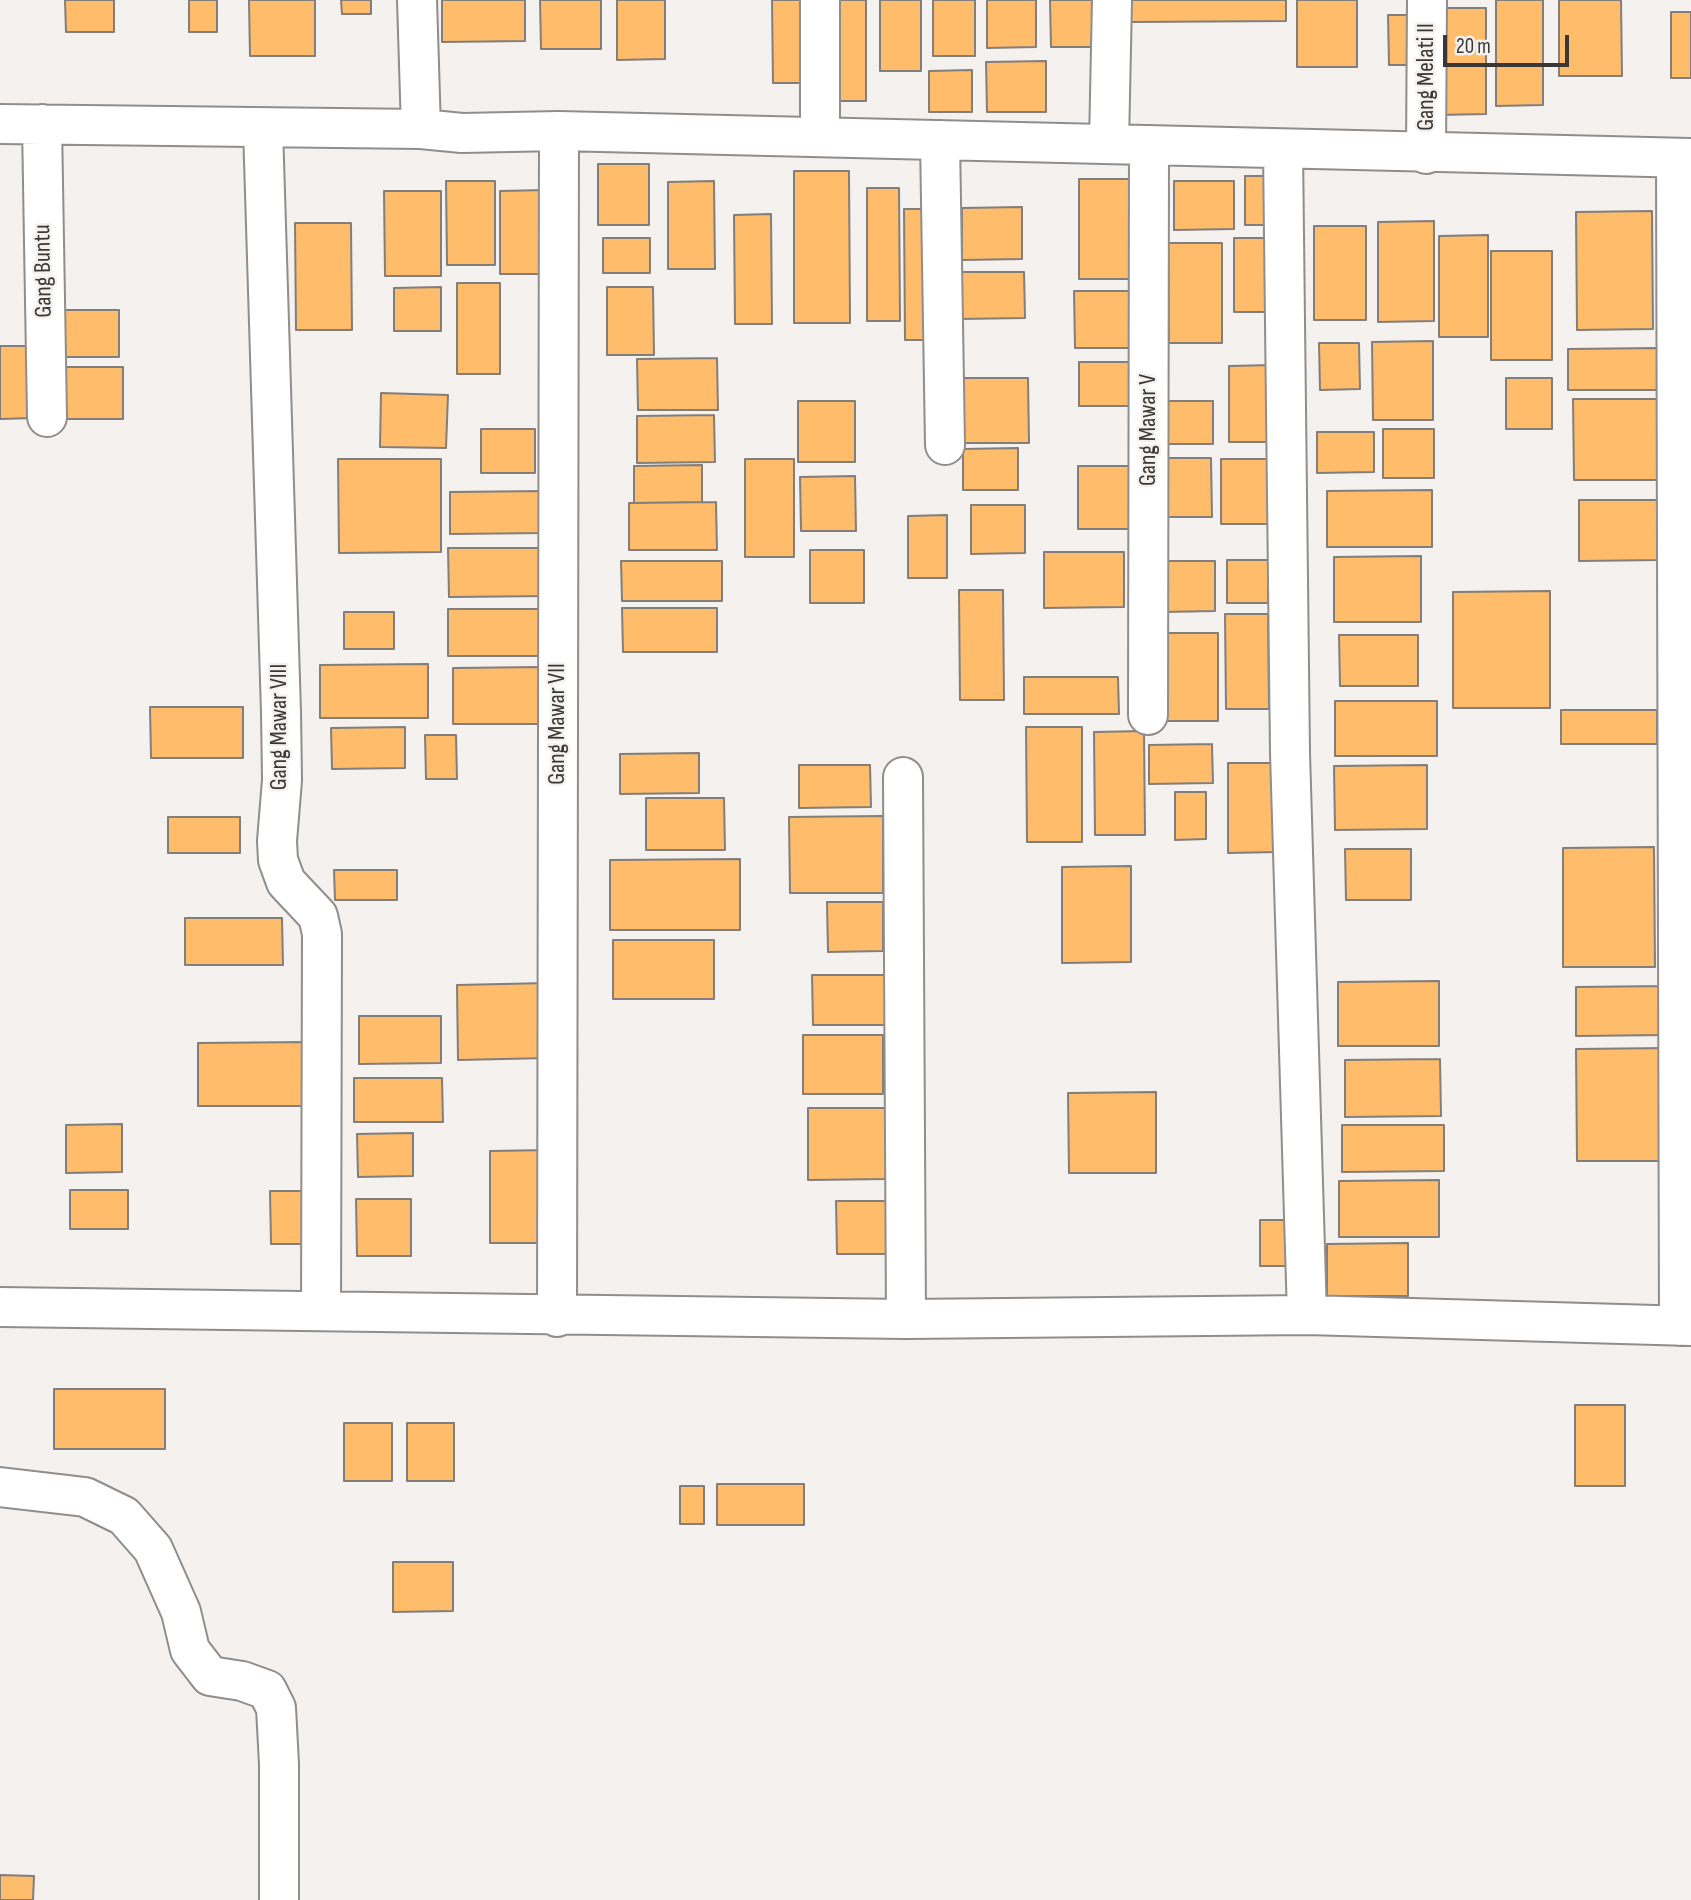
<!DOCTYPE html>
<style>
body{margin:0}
#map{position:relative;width:1691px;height:1900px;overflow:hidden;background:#f4f1ee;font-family:"Sofia Sans Condensed",sans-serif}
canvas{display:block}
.scale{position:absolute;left:1443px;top:35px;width:126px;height:32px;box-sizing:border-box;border:4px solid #393837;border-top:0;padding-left:9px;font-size:21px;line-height:24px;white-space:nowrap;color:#393837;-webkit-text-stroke:5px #f4f1ee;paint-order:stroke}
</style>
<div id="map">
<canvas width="1691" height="1900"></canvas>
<div class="scale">20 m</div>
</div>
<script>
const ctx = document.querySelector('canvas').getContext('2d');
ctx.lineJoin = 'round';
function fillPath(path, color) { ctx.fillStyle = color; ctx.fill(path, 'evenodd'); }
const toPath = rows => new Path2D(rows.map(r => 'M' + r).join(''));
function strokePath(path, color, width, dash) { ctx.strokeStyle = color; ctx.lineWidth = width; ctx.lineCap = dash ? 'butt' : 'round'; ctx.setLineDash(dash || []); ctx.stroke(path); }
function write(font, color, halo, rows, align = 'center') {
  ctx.font = font + ' "Sofia Sans Condensed",sans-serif'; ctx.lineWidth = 5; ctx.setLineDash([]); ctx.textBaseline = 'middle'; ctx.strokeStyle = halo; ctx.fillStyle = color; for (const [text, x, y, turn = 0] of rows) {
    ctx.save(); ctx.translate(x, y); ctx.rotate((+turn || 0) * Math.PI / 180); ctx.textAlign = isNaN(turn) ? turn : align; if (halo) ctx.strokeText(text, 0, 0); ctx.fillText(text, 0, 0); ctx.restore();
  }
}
const building = toPath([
 [65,0,114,0,114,32,66,32,65,0],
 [189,0,217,0,217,32,189,32,189,0],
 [249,0,315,0,315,56,250,56,249,0],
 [341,0,371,0,371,14,342,14,341,0],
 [442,0,525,0,525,41,442,42,442,0],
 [540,0,601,0,601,49,541,49,540,0],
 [617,0,665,0,665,59,617,60,617,0],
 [772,0,813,0,813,83,773,83,772,0],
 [825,0,866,0,866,101,826,101,825,0],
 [880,0,921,0,921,71,880,71,880,0],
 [933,0,975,0,975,56,933,56,933,0],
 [987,0,1036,0,1036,47,987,48,987,0],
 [1050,0,1099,0,1099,47,1051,47,1050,0],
 [1131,0,1286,0,1286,21,1131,22,1131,0],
 [1297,0,1357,0,1357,67,1297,67,1297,0],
 [1496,0,1543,0,1543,105,1496,106,1496,0],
 [1559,0,1621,0,1622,76,1559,76,1559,0],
 [1437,8,1486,8,1486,114,1437,115,1437,8],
 [1671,12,1691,12,1691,78,1671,78,1671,12],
 [1388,15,1416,15,1416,65,1389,65,1388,15],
 [1046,61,1046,112,987,112,986,62,1046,61],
 [972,70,972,112,929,112,929,71,972,70],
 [598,164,649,164,649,225,598,225,598,164],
 [794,171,849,171,850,323,794,323,794,171],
 [1245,176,1273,176,1273,225,1245,225,1245,176],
 [1079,179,1134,179,1134,279,1079,279,1079,179],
 [446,181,495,181,495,265,447,265,446,181],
 [714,181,715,269,668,269,668,182,714,181],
 [1174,181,1234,181,1234,229,1174,230,1174,181],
 [867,188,899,188,900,321,867,321,867,188],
 [546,190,546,274,500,274,500,191,546,190],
 [384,191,441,191,441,276,385,276,384,191],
 [1022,207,1022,259,962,260,962,208,1022,207],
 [904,209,934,209,935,340,905,340,904,209],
 [1652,211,1653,329,1577,330,1576,212,1652,211],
 [771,214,772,324,735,324,734,215,771,214],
 [1434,221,1434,321,1378,322,1378,222,1434,221],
 [295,223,351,223,352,330,296,330,295,223],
 [1314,226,1366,226,1366,320,1314,320,1314,226],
 [1488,235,1488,337,1439,337,1439,236,1488,235],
 [603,238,650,238,650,273,603,273,603,238],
 [1234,238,1274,238,1274,312,1234,312,1234,238],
 [1168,243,1222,243,1222,343,1169,343,1168,243],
 [1491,251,1552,251,1552,360,1491,360,1491,251],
 [958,272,1024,272,1025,318,959,319,958,272],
 [457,283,500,283,500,374,457,374,457,283],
 [441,287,441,331,394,331,394,288,441,287],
 [607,287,653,287,654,355,607,355,607,287],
 [1074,291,1129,291,1129,348,1075,348,1074,291],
 [64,310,119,310,119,357,64,357,64,310],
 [1433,341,1433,420,1373,420,1372,342,1433,341],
 [1319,343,1359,343,1360,389,1320,390,1319,343],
 [0,346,34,346,34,418,0,419,0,346],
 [1658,348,1658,390,1568,390,1568,349,1658,348],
 [717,358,718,410,638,410,637,359,717,358],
 [1079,362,1131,362,1131,406,1079,406,1079,362],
 [1274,365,1274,442,1229,442,1229,366,1274,365],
 [64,367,123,367,123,419,64,419,64,367],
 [964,378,1028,378,1029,443,964,443,964,378],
 [1506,378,1552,378,1552,429,1506,429,1506,378],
 [381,393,448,395,446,448,380,447,381,393],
 [1573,399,1660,399,1661,480,1574,480,1573,399],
 [798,401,855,401,855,462,798,462,798,401],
 [1163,401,1213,401,1213,444,1163,444,1163,401],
 [714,415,715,462,637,463,637,416,714,415],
 [481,429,535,429,535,473,481,473,481,429],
 [1383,429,1434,429,1434,478,1383,478,1383,429],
 [1317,432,1374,432,1374,472,1317,473,1317,432],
 [1018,448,1018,490,963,490,963,449,1018,448],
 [1168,458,1211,458,1212,517,1168,517,1168,458],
 [338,459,441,459,441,552,339,553,338,459],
 [745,459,794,459,794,557,745,557,745,459],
 [1221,459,1274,459,1275,524,1221,524,1221,459],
 [702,465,702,502,634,503,634,466,702,465],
 [1078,466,1129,466,1130,529,1078,529,1078,466],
 [855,476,856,531,801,531,800,477,855,476],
 [1432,490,1432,547,1327,547,1327,491,1432,490],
 [546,491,546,533,450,534,450,492,546,491],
 [1579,500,1659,500,1659,560,1579,561,1579,500],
 [716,502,717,550,629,550,629,503,716,502],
 [971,505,1025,505,1025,553,971,554,971,505],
 [947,515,947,578,908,578,908,516,947,515],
 [448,548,550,548,550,596,449,597,448,548],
 [810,550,864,550,864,603,810,603,810,550],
 [1044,552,1124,552,1124,607,1044,608,1044,552],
 [1421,556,1421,622,1334,622,1334,557,1421,556],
 [1227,560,1268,560,1268,603,1227,603,1227,560],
 [621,561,722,561,722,601,622,601,621,561],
 [1162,561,1215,561,1215,611,1163,612,1162,561],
 [959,590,1003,590,1004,700,960,700,959,590],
 [1550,591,1550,708,1453,708,1453,592,1550,591],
 [622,608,717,608,717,652,623,652,622,608],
 [448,609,545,609,545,656,448,656,448,609],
 [344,612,394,612,394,649,344,649,344,612],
 [1225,614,1268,614,1269,709,1226,709,1225,614],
 [1156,633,1218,633,1218,721,1157,721,1156,633],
 [1339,635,1418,635,1418,686,1340,686,1339,635],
 [428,664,428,718,320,718,320,665,428,664],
 [540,667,540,724,453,724,453,668,540,667],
 [1024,677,1118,677,1119,714,1024,714,1024,677],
 [1335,701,1437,701,1437,756,1335,756,1335,701],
 [150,707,243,707,243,758,151,758,150,707],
 [1561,710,1657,710,1657,744,1561,744,1561,710],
 [405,727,405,768,332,769,331,728,405,727],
 [1026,727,1082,727,1082,842,1027,842,1026,727],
 [1144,731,1145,835,1095,835,1094,732,1144,731],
 [425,735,456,735,457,779,426,779,425,735],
 [1212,744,1213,783,1149,784,1149,745,1212,744],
 [699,753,699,793,620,794,620,754,699,753],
 [1228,763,1277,763,1278,852,1228,853,1228,763],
 [799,765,870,765,871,807,799,808,799,765],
 [1427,765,1427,829,1335,830,1334,766,1427,765],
 [1175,792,1206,792,1206,839,1175,840,1175,792],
 [646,798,724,798,725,850,646,850,646,798],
 [883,816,883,893,790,893,789,817,883,816],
 [168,817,240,817,240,853,168,853,168,817],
 [1654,847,1655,967,1563,967,1563,848,1654,847],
 [1345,849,1411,849,1411,900,1346,900,1345,849],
 [740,859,740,930,610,930,610,860,740,859],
 [1131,866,1131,962,1062,963,1062,867,1131,866],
 [334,870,397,870,397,900,335,900,334,870],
 [827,902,883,902,883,951,828,952,827,902],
 [185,918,282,918,283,965,185,965,185,918],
 [613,940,714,940,714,999,613,999,613,940],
 [812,975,888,975,888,1025,813,1025,812,975],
 [1439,981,1439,1046,1338,1046,1338,982,1439,981],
 [548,983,549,1058,458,1060,457,985,548,983],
 [1666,986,1667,1035,1576,1036,1576,987,1666,986],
 [359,1016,441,1016,441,1063,359,1064,359,1016],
 [803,1035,883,1035,883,1094,803,1094,803,1035],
 [309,1042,309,1106,198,1106,198,1043,309,1042],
 [1668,1048,1669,1161,1577,1161,1576,1049,1668,1048],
 [1440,1059,1441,1116,1345,1117,1345,1060,1440,1059],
 [354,1078,442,1078,443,1122,354,1122,354,1078],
 [1156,1092,1156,1173,1069,1173,1068,1093,1156,1092],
 [808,1108,886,1108,887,1179,808,1180,808,1108],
 [122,1124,122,1172,66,1173,66,1125,122,1124],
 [1342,1125,1444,1125,1444,1171,1342,1172,1342,1125],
 [413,1133,413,1176,358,1177,357,1134,413,1133],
 [550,1150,550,1243,490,1243,490,1151,550,1150],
 [1439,1180,1439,1237,1339,1237,1339,1181,1439,1180],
 [70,1190,128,1190,128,1229,70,1229,70,1190],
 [270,1191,308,1191,309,1244,271,1244,270,1191],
 [356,1199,411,1199,411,1256,357,1256,356,1199],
 [836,1201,888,1201,888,1254,837,1254,836,1201],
 [1260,1220,1300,1220,1301,1266,1260,1266,1260,1220],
 [1408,1243,1408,1296,1327,1296,1327,1244,1408,1243],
 [54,1389,165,1389,165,1449,54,1449,54,1389],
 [1575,1405,1625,1405,1625,1486,1575,1486,1575,1405],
 [344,1423,392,1423,392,1481,344,1481,344,1423],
 [407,1423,454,1423,454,1481,407,1481,407,1423],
 [717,1484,804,1484,804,1525,717,1525,717,1484],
 [680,1486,704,1486,704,1524,680,1524,680,1486],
 [393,1562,453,1562,453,1611,393,1612,393,1562],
 [0,1875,34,1876,33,1900,0,1900,0,1875]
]);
fillPath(building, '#ffbd6c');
strokePath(building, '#817e7c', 2);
const minor = toPath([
 [417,0,421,129],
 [0,124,421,129,462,133,559,131,1691,158],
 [42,124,47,417],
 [263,128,281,712,282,780,277,841,278,860,286,882,318,916,322,934,321,1310],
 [820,137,820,0],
 [940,140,945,445],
 [1109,144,1112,0],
 [1283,149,1290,753,1307,1315],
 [1426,154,1427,0],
 [1676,158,1679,1326],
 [1148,715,1149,145],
 [903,777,906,1319],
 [0,1307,906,1319,1307,1315,1691,1326],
 [557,1317,559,131],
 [0,1487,85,1497,124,1516,153,1549,181,1612,190,1650,210,1676,242,1681,267,1690,276,1708,279,1764,279,1900]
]);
strokePath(minor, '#908d8b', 42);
strokePath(minor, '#fff', 38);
write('24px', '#393837', '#f4f1ee', [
 ["Gang Melati II",1427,77,-90],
 ["Gang Buntu",44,271,-91],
 ["Gang Mawar V",1149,430,-90],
 ["Gang Mawar VII",558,724,-90],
 ["Gang Mawar VIII",280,727,-90]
]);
</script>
